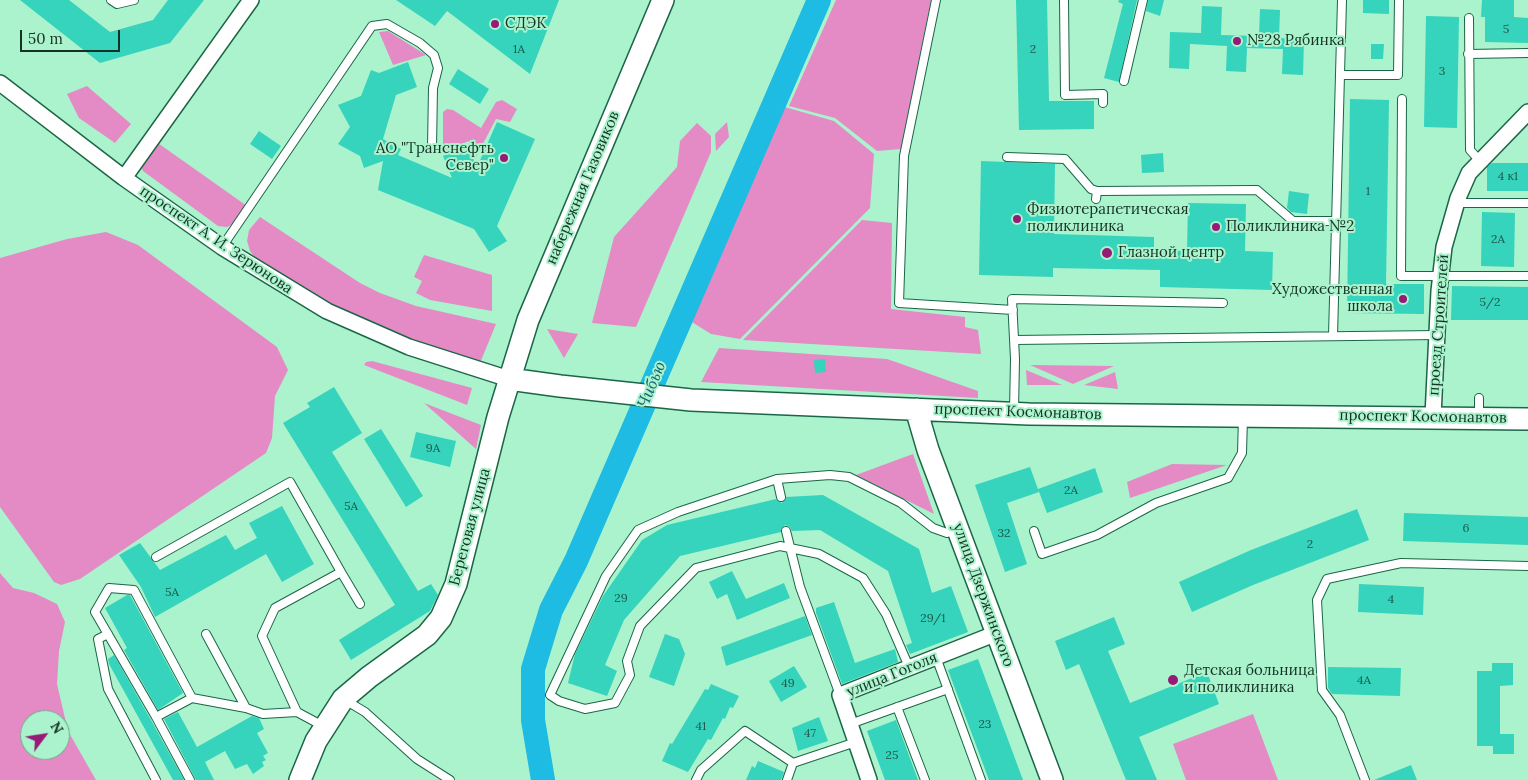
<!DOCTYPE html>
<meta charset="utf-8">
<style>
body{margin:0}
#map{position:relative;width:1528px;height:780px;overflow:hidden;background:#aaf3cd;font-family:Lora,serif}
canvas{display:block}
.north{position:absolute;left:20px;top:710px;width:50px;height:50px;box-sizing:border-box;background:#aaf3cd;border:1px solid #6ea689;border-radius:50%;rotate:59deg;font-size:14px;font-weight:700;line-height:20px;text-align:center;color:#153224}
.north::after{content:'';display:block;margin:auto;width:18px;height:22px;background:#951b76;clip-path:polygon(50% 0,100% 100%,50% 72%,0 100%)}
.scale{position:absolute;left:20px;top:30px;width:100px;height:22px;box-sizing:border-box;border:2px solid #153224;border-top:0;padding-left:6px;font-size:15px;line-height:18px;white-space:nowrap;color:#153224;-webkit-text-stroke:4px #aaf3cd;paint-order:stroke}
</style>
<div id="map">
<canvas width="1528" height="780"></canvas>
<div class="north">N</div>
<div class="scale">50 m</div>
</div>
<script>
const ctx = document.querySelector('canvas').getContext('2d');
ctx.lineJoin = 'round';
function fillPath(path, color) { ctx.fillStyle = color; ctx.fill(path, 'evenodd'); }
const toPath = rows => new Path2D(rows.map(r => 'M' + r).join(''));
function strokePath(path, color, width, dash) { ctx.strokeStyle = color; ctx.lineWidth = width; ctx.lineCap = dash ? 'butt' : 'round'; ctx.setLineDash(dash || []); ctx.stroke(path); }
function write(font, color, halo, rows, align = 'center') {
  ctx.font = font + ' Lora,serif'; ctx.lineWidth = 4; ctx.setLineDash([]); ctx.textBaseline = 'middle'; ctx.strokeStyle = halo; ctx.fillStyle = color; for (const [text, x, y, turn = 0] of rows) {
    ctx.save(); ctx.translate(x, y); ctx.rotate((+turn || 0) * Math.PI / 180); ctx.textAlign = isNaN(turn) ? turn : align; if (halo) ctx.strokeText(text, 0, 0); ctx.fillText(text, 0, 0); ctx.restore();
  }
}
fillPath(toPath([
 [836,0,931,0,901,149,877,151,835,118,789,106],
 [388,31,426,55,393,65,379,32],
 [87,86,131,124,115,143,79,118,67,94],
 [502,100,517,109,510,122,496,119,476,157,469,141,443,151,443,112,447,109,453,110,481,128,496,102],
 [781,106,834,121,874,154,870,208,740,339,711,334,687,319],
 [727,122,729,137,716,151,715,134],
 [697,123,711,136,711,152,636,327,592,323,614,237,677,167,680,141],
 [155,141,247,206,235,223,227,227,218,226,143,171,140,165],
 [260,217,360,283,380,293,416,306,496,324,480,363,417,343,336,308,262,267,250,251,247,241,249,230],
 [862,220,892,223,891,309,965,317,965,327,978,330,981,354,743,340],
 [106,232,138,245,277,347,288,370,275,396,272,438,266,453,80,579,61,585,54,582,0,507,0,258,67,239],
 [424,255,492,275,492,311,430,300,416,293,422,281,414,277],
 [547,329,578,334,564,358],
 [719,348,887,359,978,391,978,398,701,382],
 [372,361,472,388,467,405,364,365,366,362],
 [1030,365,1114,366,1073,384],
 [1026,370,1062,385,1027,385],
 [1115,372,1118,389,1084,385],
 [424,403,481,425,476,449],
 [913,454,934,514,856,475],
 [1172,464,1227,465,1130,498,1127,482],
 [0,573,13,588,34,593,57,604,65,622,59,651,57,684,68,731,96,780,0,780],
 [30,720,60,720,60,750,30,750],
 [1253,714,1278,780,1186,780,1173,744]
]), '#e48bc6');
strokePath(toPath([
 [543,780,533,720,533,669,551,610,576,561,819,0]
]), '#1ebbe2', 24);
fillPath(toPath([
 [20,0,69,0,110,32,153,20,168,0,204,0,170,43,100,63],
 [396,0,559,0,530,74,447,11,435,26],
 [1016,0,1047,0,1049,101,1094,101,1094,129,1019,130],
 [1119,0,1137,0,1119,82,1104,78,1123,4,1118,2],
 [1148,0,1164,0,1160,16,1146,11],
 [1363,0,1389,0,1389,14,1363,13],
 [1482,0,1514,0,1514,17,1528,18,1528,43,1485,42,1485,17,1481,17],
 [1202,6,1222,7,1221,35,1259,36,1260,9,1280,10,1279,38,1304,39,1303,75,1282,74,1283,49,1247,48,1246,72,1226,71,1227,46,1190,44,1189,69,1169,68,1170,32,1201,33],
 [1426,16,1459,17,1457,128,1424,127],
 [1371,44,1384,44,1383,59,1371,59],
 [408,62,417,87,396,95,383,139,401,149,398,155,452,178,443,156,467,145,477,167,497,122,535,139,497,226,507,241,489,252,474,229,378,190,383,161,364,168,360,156,338,144,350,127,338,105,361,96,371,70,379,73],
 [458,69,489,89,480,104,449,84],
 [1350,99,1389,100,1386,284,1424,284,1424,314,1347,313],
 [259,131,281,146,272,159,250,144],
 [1163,153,1164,172,1142,173,1141,155],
 [981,161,1055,164,1054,234,1154,237,1154,250,1187,251,1188,203,1246,204,1245,251,1273,252,1272,290,1160,287,1160,270,1053,268,1053,277,979,275],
 [1492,163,1528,163,1528,191,1487,191,1487,167],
 [1289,191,1309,194,1307,214,1291,212,1287,208],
 [1482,212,1515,213,1514,267,1481,266],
 [1452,286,1528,287,1528,320,1451,320],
 [825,359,826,372,815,373,814,360],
 [334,387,362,433,332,452,418,591,431,584,438,595,430,611,351,660,339,640,395,605,283,423,310,407,307,403],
 [381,429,423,496,406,507,364,439],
 [416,432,456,441,450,467,410,457],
 [1030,467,1039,492,1007,503,1027,564,1005,572,975,485],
 [1095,468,1103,492,1047,513,1038,489],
 [823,495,919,549,932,593,951,586,968,632,910,654,906,645,912,643,888,571,820,530,792,531,790,527,785,525,781,532,680,556,624,620,605,665,617,671,607,696,568,683,575,654,603,596,642,540,667,525,776,499,782,503,786,497],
 [282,506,314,564,282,582,266,554,155,617,141,587,119,555,140,543,160,570,226,535,235,550,257,538,249,523],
 [1357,509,1369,540,1253,585,1192,612,1179,582,1251,550],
 [1404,513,1528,517,1528,545,1403,541],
 [732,571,746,599,784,583,790,598,737,620,727,594,717,599,709,582],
 [1359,584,1424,587,1423,615,1358,612],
 [127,595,130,595,183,693,158,710,124,650,127,648,105,608],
 [834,602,855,663,895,649,898,662,842,684,816,613,816,608],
 [805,616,812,635,726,666,721,647],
 [1114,617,1125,644,1108,651,1130,703,1207,672,1219,704,1139,737,1157,780,1126,780,1079,664,1066,670,1055,641],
 [665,634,679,639,685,654,674,686,649,677],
 [114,655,151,720,184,780,173,780,109,664,108,659],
 [978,659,1023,780,989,780,948,670],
 [1492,663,1513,663,1513,685,1500,686,1500,734,1514,734,1514,754,1493,754,1493,746,1477,746,1477,671,1492,671],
 [794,666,807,687,781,702,769,681],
 [1328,667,1401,668,1400,696,1332,694,1328,688],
 [711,684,739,696,733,708,730,707,725,719,723,718,711,740,708,739,688,772,662,761,670,743,672,744,705,689,708,690],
 [178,712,197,747,252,716,259,718,264,729,257,733,268,753,263,756,266,760,262,762,264,766,253,774,247,764,235,769,225,751,205,762,214,780,196,780,164,719],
 [819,717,828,741,798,751,792,728],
 [896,720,918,780,885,780,867,731],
 [758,761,784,772,781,780,746,780,752,766,755,768],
 [1411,765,1417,780,1374,780]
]), '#36d3bd');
const lane = toPath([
 [111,0,117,4,134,0],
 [936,0,904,156,899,303,1013,310],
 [1064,0,1065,95,1103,94,1103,103],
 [1469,18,1470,150,1480,161],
 [1468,54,1528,53],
 [1340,75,1398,75,1399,0],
 [1124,81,1143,0],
 [1402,99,1401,276,1528,276],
 [1007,157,1065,159,1091,189,1097,191],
 [1096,199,1097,191,1257,190,1293,221,1336,221],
 [1456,203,1528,203],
 [222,247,372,26,387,24,420,43,434,55,438,68,433,88,432,148],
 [1333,336,1342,0],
 [1014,340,1438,335],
 [1479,398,1479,417],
 [1014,411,1015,359,1012,299,1223,303],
 [777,479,781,497],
 [786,531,800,587,840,695],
 [1034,531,1042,554,1097,535,1156,503,1228,478,1242,453,1243,417],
 [156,557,290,482,341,572,275,608,262,636,297,712,323,726],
 [341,572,360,604],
 [108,634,98,639,108,689,156,780],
 [206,634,246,708,263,714,297,712],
 [936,657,981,780],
 [909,667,886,614,863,578,819,554,780,546,696,568,640,626,627,661,630,675,615,703,585,709,559,701,550,695,606,576,638,530,678,512,777,479,830,475,849,477,901,503,933,528,947,533,957,530],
 [192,698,156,717,95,612,109,588,134,590,192,698,246,708],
 [345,700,365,712,417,759,450,780],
 [897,707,925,780],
 [156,717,190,780],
 [850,724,948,689],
 [696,780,701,770,745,731,793,763],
 [787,780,793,763,856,742],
 [1365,780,1340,715,1322,690,1317,600,1327,579,1401,563,1528,566]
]);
const street = toPath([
 [0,83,124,178,222,247,327,311,409,347,509,379],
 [124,178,251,0],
 [1433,416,1439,291,1444,247,1458,198,1469,173,1528,112],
 [869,780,840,695,997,633]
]);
const secondary = toPath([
 [509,379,560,386,691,400,1029,414,1528,419],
 [916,409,928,450,1052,780],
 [300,780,316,741,343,699,369,677,427,635,441,618,456,584,498,417,528,320,663,0]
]);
strokePath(lane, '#1b6646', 10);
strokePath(street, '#1b6646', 18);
strokePath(secondary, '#1b6646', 24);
strokePath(lane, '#fff', 8);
strokePath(street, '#fff', 15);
strokePath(secondary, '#fff', 21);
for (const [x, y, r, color] of [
 [495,24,5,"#951b76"],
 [1237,41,5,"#951b76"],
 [504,158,5,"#951b76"],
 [1017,219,5,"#951b76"],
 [1216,227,5,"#951b76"],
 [1107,253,6,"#951b76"],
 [1403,299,5,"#951b76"],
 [1173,680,6,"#951b76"]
]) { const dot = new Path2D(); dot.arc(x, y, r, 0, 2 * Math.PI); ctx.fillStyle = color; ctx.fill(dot); strokePath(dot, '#aaf3cd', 2); }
write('12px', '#1d5a4a', null, [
 ["5",1506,30],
 ["1А",519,50],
 ["2",1033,50],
 ["3",1442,72],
 ["4 к1",1508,177],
 ["1",1368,192],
 ["2А",1498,240],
 ["5/2",1490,303],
 ["9А",433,449],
 ["2А",1071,491],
 ["5А",351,507],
 ["6",1466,529],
 ["32",1004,534],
 ["2",1310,545],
 ["5А",172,593],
 ["29",621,599],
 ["4",1391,600],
 ["29/1",933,619],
 ["4А",1364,681],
 ["49",788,684],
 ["23",985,725],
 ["41",701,727],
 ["47",810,734],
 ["25",892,756]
]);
write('15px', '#153224', '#aaf3cd', [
 ["СДЭК",505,24],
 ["№28 Рябинка",1247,41],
 ["АО \"Транснефть",494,149,"right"],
 ["Север\"",494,166,"right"],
 ["Физиотерапетическая",1027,210],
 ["поликлиника",1027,227],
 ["Поликлиника №2",1226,227],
 ["Глазной центр",1118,253],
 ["Художественная",1393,290,"right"],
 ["школа",1393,307,"right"],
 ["Детская больница",1184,671],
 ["и поликлиника",1184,688]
], 'left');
write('15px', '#153224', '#aaf3cd', [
 ["набережная Газовиков",583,188,-67],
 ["проспект А. И. Зерюнова",216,240,34],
 ["проезд Строителей",1439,325,-86],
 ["проспект Космонавтов",1018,412,2],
 ["проспект Космонавтов",1423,417,1],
 ["Береговая улица",470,527,-75],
 ["улица Дзержинского",983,595,70],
 ["улица Гоголя",892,675,-22]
]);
write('italic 16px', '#136074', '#aaf3cd', [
 ["Чибью",652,385,-67]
]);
</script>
